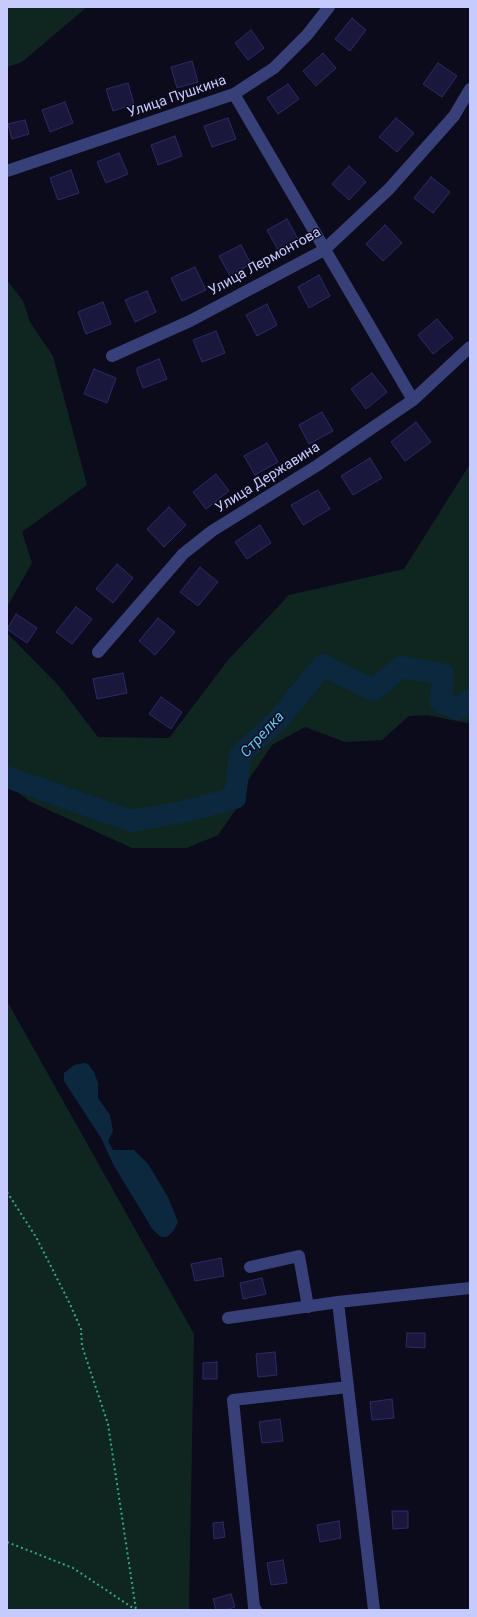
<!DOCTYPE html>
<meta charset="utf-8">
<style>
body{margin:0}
#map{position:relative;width:477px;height:1617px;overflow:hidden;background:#0b0b1b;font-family:Roboto,sans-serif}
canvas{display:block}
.frame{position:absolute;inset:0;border:8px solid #c7cafe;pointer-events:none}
</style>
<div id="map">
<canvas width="477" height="1617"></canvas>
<div class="frame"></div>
</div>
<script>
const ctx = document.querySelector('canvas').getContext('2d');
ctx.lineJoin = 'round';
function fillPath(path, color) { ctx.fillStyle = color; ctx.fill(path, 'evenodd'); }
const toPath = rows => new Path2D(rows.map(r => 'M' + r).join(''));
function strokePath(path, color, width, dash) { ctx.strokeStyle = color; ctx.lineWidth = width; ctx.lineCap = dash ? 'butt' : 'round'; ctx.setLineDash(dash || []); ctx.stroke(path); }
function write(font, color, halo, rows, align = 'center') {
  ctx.font = font + ' Roboto,sans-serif'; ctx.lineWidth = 3; ctx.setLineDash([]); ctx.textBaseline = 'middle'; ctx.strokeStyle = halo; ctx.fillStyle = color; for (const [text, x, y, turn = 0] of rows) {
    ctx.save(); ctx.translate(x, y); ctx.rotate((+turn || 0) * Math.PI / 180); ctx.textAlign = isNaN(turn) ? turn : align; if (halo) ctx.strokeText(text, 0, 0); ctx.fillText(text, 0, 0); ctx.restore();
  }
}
fillPath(toPath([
 [7,7,87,7,22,62,7,67],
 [7,280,23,301,30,322,53,356,87,485,22,532,32,563,7,607],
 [470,464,470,722,467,723,427,715,409,716,382,740,345,742,305,727,272,745,249,779,244,798,218,835,187,848,132,848,29,801,7,784,7,633,58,685,98,737,169,738,228,660,289,595,404,569],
 [7,1001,194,1334,189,1610,7,1610]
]), '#0f2520');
fillPath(toPath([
 [84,1063,88,1064,94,1072,98,1083,98,1098,110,1115,113,1131,108,1141,113,1150,134,1150,148,1164,168,1197,178,1222,174,1230,167,1237,161,1237,153,1230,114,1166,101,1138,64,1081,64,1073,74,1065]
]), '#0c283e');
strokePath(toPath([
 [7,777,131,821,182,812,235,798,240,755,279,719,323,665,373,690,401,667,443,674,441,702,458,709,470,700]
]), '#0c283e', 22);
const building = toPath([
 [352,18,366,30,350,51,335,39,352,18],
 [251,30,264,48,248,60,235,43,251,30],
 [323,53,336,68,316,86,303,71,323,53],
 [192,61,198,82,177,88,171,67,192,61],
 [438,63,457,76,442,97,423,84,438,63],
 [128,83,134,104,113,111,106,89,128,83],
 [288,84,299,99,278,114,267,98,288,84],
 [65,102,73,123,50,132,42,110,65,102],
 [228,118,236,139,212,147,204,126,228,118],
 [396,118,414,133,397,152,379,137,396,118],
 [25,120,29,134,12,139,8,124,25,120],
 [175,136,182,156,158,165,151,145,175,136],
 [119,153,128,174,106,183,97,162,119,153],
 [349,166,366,182,349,200,332,184,349,166],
 [71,170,79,193,58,200,50,178,71,170],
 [431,177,450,192,433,213,414,198,431,177],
 [287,219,298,239,278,250,267,230,287,219],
 [385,225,402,243,383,261,366,244,385,225],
 [241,245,251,264,230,276,219,256,241,245],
 [195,267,206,290,182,301,171,278,195,267],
 [319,275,330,296,309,308,298,287,319,275],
 [147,291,156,312,135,322,125,300,147,291],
 [103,302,111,324,86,334,78,312,103,302],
 [267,304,277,325,257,336,246,315,267,304],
 [437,319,453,338,433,354,418,335,437,319],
 [216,331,225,353,202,362,193,340,216,331],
 [159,359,167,379,143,388,137,372,137,368,159,359],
 [94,369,116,378,107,403,84,394,94,369],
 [372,373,387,392,366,409,351,389,372,373],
 [322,412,333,431,309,444,299,425,322,412],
 [416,422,431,442,405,461,391,442,416,422],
 [267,443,278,462,255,475,244,456,267,443],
 [370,458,382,478,353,495,341,476,370,458],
 [216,474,229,491,206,509,193,492,216,474],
 [318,490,330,509,303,525,291,505,318,490],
 [169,507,186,525,164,547,147,529,169,507],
 [260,525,271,543,247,559,235,542,260,525],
 [117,564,133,578,113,603,96,589,117,564],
 [200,567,218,582,198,606,180,592,200,567],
 [76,607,92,619,72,644,56,632,76,607],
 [16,614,37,628,27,643,7,629,16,614],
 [158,618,175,632,155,655,139,641,158,618],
 [123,673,127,693,97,699,93,679,123,673],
 [161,697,182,712,171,729,149,714,161,697],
 [221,1258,224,1276,195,1281,191,1264,221,1258],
 [262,1278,266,1294,243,1299,240,1283,262,1278],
 [407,1333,425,1333,425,1348,406,1347,407,1333],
 [275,1352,277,1375,258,1377,256,1354,275,1352],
 [217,1362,217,1379,203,1379,203,1363,217,1362],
 [392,1399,394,1418,372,1420,370,1402,392,1399],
 [280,1419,283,1441,262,1443,259,1422,280,1419],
 [392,1511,408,1511,408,1528,393,1529,392,1511],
 [339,1521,341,1538,320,1542,317,1525,339,1521],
 [223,1522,225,1537,214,1539,213,1523,223,1522],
 [283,1560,287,1583,271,1585,267,1563,283,1560],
 [231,1594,235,1607,225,1610,216,1610,213,1599,231,1594]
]);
fillPath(building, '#19183c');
strokePath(building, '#2c2b67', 1);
strokePath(toPath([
 [7,1192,36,1237,69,1302,81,1329,82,1346,108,1424,136,1610],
 [7,1542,73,1568,136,1610]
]), '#2fa98d', 2, [2, 3]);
strokePath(toPath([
 [234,94,413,400],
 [7,171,234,94,274,68,307,35,329,7],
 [112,356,190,321,324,250,389,189,454,116,470,89],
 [98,652,183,554,212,531,318,465,413,400,470,347],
 [250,1267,299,1256,308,1307],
 [338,1302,374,1610],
 [228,1318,338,1302,470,1288],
 [256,1610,254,1607,233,1400,348,1387]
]), '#374079', 12);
write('14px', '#c7cafe', '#0b0b1b', [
 ["Улица Пушкина",177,97,-19],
 ["Улица Лермонтова",265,262,-29],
 ["Улица Державина",268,478,-32]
]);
write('italic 15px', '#58cbfb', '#0b0b1b', [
 ["Стрелка",263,735,-47]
]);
</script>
